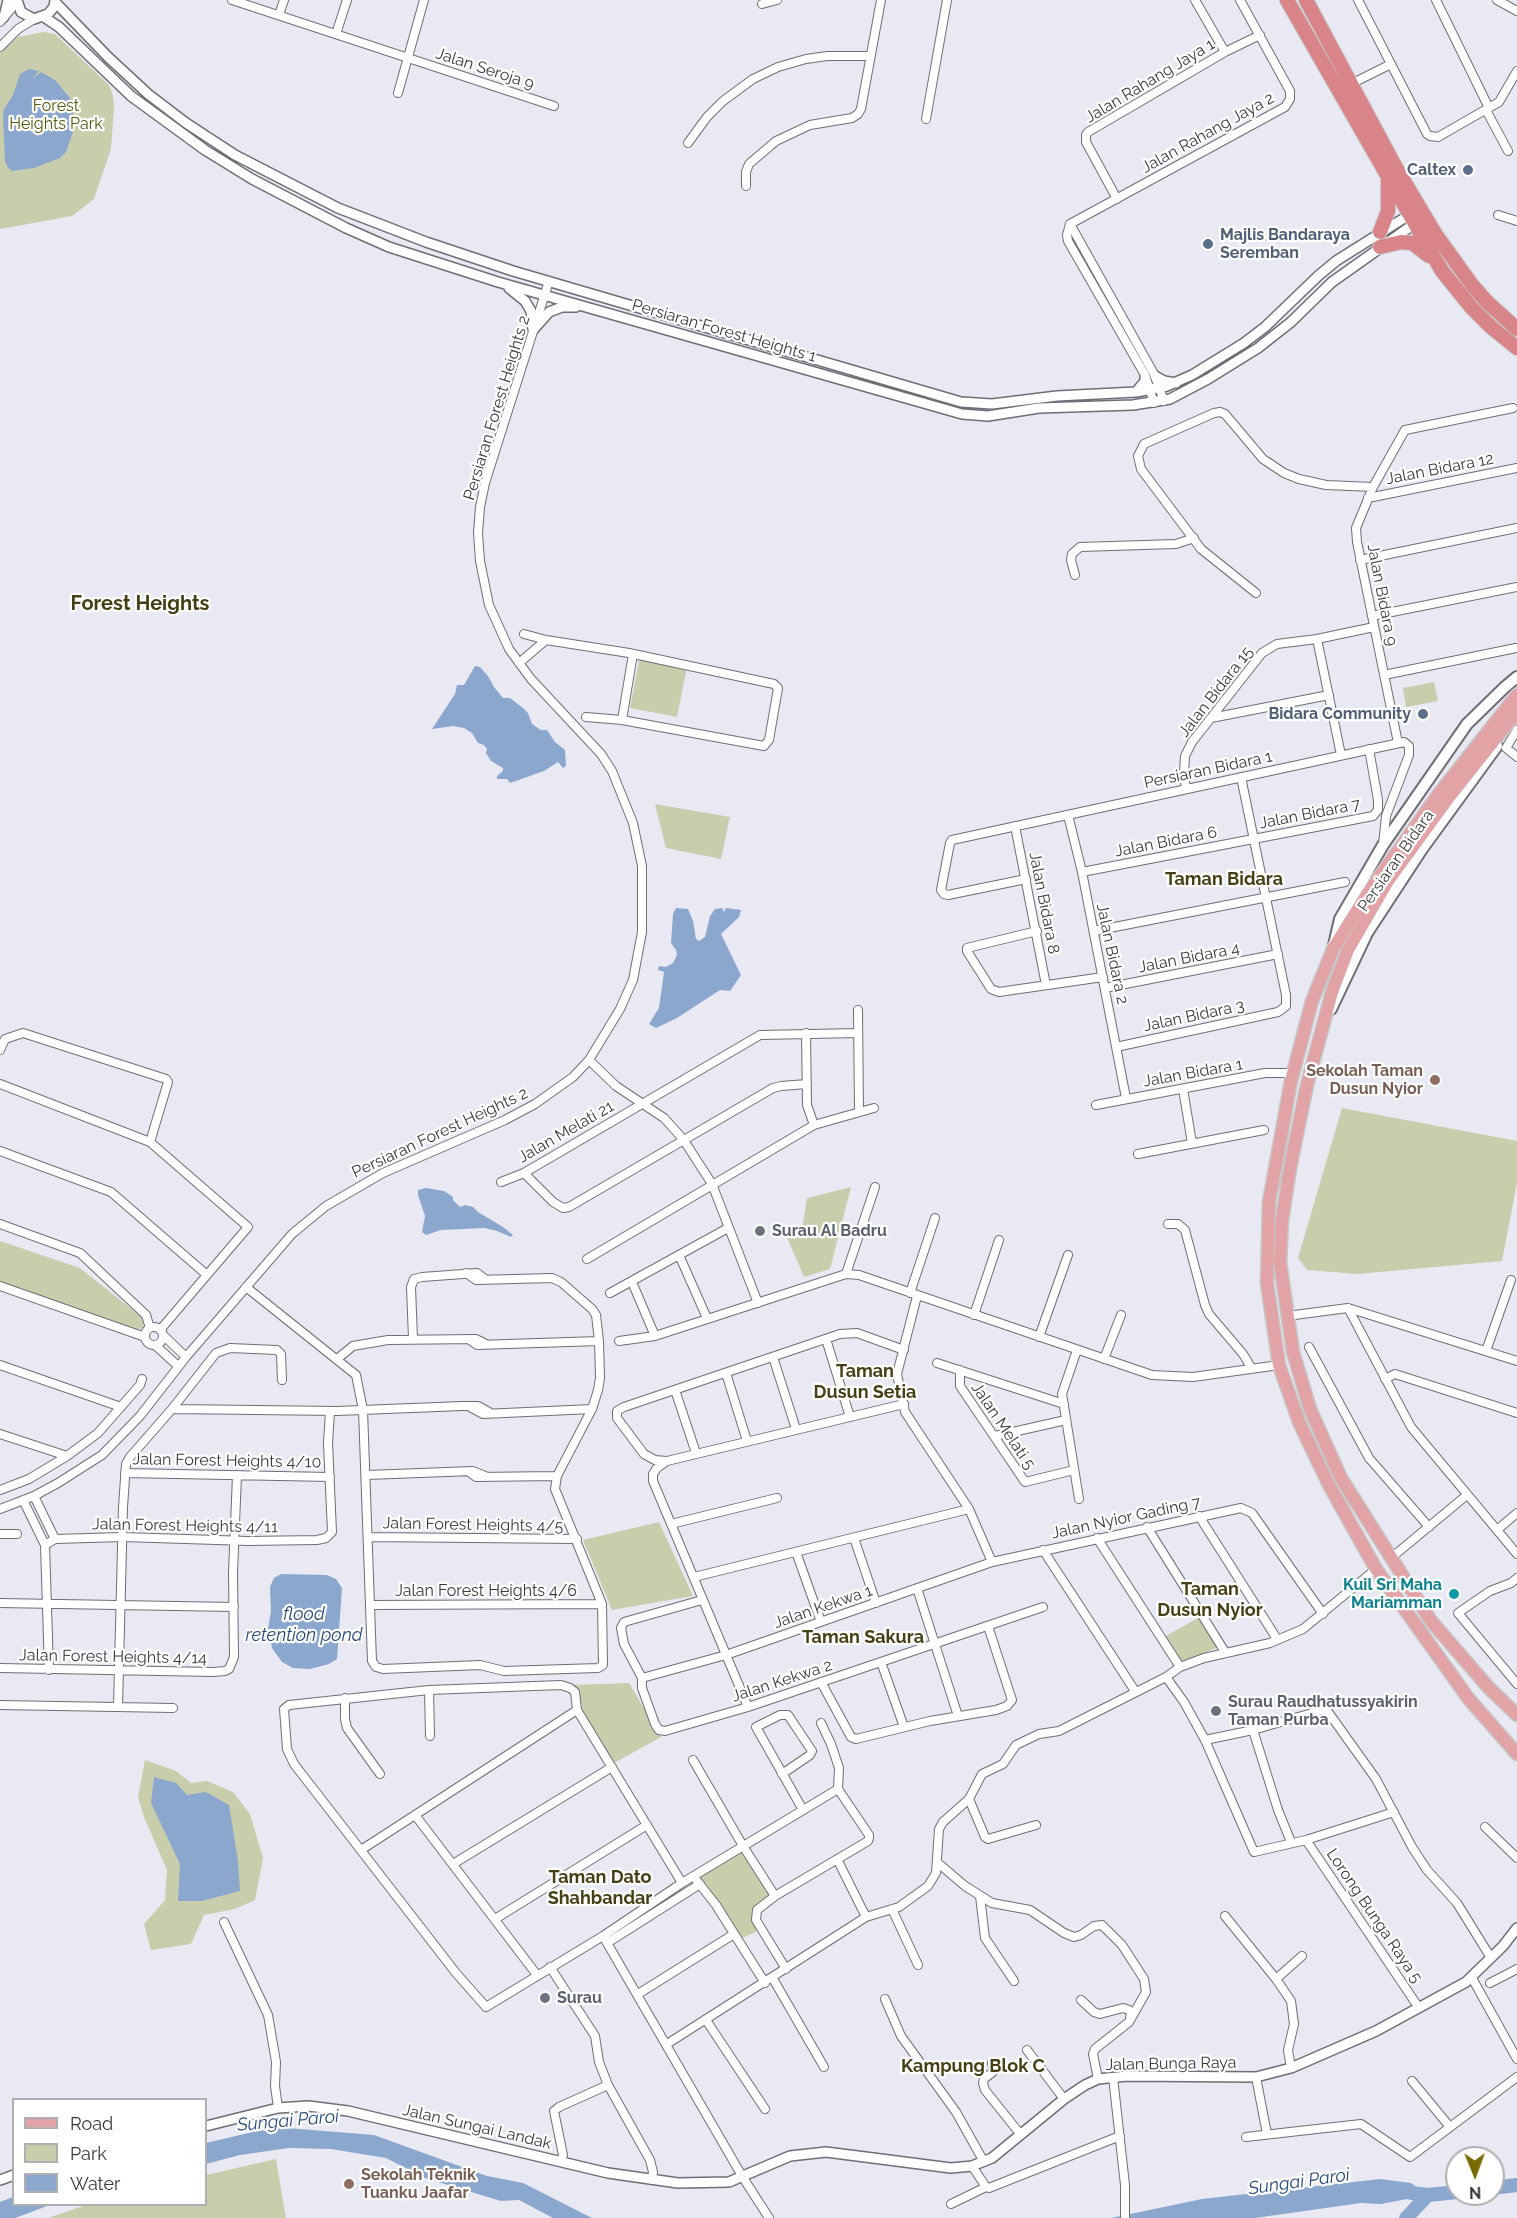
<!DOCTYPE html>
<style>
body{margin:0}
#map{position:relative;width:1517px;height:2218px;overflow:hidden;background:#e9e9f3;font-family:Raleway,sans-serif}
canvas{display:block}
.legend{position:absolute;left:12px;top:2098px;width:195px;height:108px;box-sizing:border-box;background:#fff;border:2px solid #afafb1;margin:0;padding:8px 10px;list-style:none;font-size:18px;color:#38383c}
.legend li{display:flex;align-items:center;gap:12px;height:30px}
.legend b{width:30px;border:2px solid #afafb1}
.north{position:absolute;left:1445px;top:2146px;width:60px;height:60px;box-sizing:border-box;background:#fff;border:2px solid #afafb1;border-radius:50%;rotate:179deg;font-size:16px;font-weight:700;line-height:24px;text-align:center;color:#38383c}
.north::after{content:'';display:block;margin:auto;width:21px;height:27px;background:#786a02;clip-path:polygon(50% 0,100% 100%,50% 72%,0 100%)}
</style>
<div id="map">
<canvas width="1517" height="2218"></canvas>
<ul class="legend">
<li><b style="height:8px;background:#e2a3a6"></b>Road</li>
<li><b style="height:16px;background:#c8cdac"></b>Park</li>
<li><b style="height:16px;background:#8ca7ce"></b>Water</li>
</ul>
<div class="north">N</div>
</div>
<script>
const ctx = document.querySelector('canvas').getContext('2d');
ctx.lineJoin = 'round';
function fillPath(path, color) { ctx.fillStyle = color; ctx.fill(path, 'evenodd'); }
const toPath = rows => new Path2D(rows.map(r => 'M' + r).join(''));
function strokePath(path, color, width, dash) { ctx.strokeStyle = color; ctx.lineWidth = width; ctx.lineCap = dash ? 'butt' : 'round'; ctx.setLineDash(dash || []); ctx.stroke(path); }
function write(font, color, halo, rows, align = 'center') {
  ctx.font = font + ' Raleway,sans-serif'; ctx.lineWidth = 4.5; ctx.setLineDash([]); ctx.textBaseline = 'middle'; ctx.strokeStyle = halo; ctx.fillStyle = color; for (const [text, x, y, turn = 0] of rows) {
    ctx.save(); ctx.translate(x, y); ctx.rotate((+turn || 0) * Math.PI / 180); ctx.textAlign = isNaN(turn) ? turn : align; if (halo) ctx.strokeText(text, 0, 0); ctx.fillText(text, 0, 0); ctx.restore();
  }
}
fillPath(toPath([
 [43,32,55,34,109,85,113,96,114,106,111,149,94,199,72,216,0,229,0,53,18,37],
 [640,656,687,666,677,717,630,708],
 [1434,682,1438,701,1406,707,1403,688],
 [655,804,730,817,721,859,666,848],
 [1342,1108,1517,1141,1517,1183,1502,1261,1357,1274,1307,1270,1298,1258],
 [851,1187,830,1269,804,1277,786,1235,803,1224,807,1198],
 [0,1241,80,1268,144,1319,143,1328,137,1330,0,1286],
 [659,1522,693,1596,612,1610,583,1540],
 [1200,1617,1219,1647,1179,1663,1164,1637],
 [629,1683,661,1737,614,1763,580,1709,579,1694,572,1685],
 [145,1760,176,1771,191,1783,207,1781,233,1792,250,1814,263,1858,255,1900,235,1909,204,1915,191,1944,151,1950,144,1924,165,1900,167,1870,144,1817,138,1797],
 [745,1849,775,1896,752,1910,761,1929,741,1939,695,1877],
 [276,2159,286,2218,48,2218,86,2205,206,2204,206,2175]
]), '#c8cdac');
fillPath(toPath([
 [29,69,39,71,32,79,41,72,55,80,70,98,73,106,73,132,66,152,60,158,34,168,12,171,8,168,5,161,3,116,4,109,13,95,20,74],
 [475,666,480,667,488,676,494,687,503,698,510,698,523,708,528,713,532,724,541,730,547,730,555,742,565,750,566,766,563,768,558,762,544,771,510,783,507,779,497,779,497,776,503,771,503,768,491,761,486,753,487,749,484,745,478,743,472,733,464,728,453,726,432,729,455,694,457,685,464,685],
 [676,908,688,909,693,921,696,939,699,941,705,937,710,916,715,909,722,908,724,912,726,908,741,910,739,917,721,934,741,975,730,991,720,990,677,1018,656,1028,649,1024,659,1008,664,972,658,970,659,966,666,967,673,963,677,955,676,950,671,943,673,914],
 [426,1188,444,1191,453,1197,453,1200,460,1207,465,1205,473,1207,478,1212,503,1227,513,1235,511,1237,497,1231,484,1228,441,1230,426,1235,422,1232,425,1216,418,1195,418,1190],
 [281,1574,327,1575,336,1579,342,1588,337,1659,329,1664,310,1669,293,1668,282,1662,272,1648,268,1629,271,1611,270,1587,274,1578],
 [154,1777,176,1783,187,1795,206,1792,229,1805,238,1861,240,1891,202,1901,178,1901,180,1864,151,1803],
 [274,2127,374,2135,487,2176,523,2183,592,2218,553,2218,519,2200,501,2201,425,2178,386,2158,331,2149,289,2148,240,2155,206,2164,206,2143],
 [1380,2179,1411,2183,1428,2195,1381,2204,1361,2203,1255,2218,1111,2218,1202,2199],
 [13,2197,14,2204,50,2205,15,2218,0,2218,0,2202]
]), '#8ca7ce');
strokePath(toPath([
 [1493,2188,1517,2185],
 [1411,2193,1428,2195,1457,2192],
 [1406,2218,1428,2195]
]), '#8ca7ce', 14);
const minor = toPath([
 [232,0,554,106],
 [1195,0,1225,52],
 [1358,0,1427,134,1430,136,1438,137,1499,102,1517,71],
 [1436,0,1489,108],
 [1497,0,1517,11],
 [762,4,777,0],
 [279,15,284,0],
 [0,22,17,2],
 [336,34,347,0],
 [0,47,18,29,34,19],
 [1351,84,1391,64],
 [398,93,424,0],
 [1486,110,1508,151],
 [926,119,947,0],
 [688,143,707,117,723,101,753,79,778,67,806,59,827,56,870,56],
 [746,186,746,172,749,164,776,141,810,125,852,118,858,114,861,109,881,0],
 [1117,199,1086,142,1086,135,1088,132,1225,52,1260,35],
 [1498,215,1517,221],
 [1070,224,1285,107,1290,99,1290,91,1240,0],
 [1070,224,1067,235,1068,241,1145,375,1154,403],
 [1070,224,1154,374,1164,401],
 [1368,498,1517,468],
 [1360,560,1517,528],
 [1075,575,1071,560,1072,554,1080,547,1176,544,1194,538],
 [1256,593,1201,549,1141,469,1138,456,1144,444,1214,413,1220,412,1225,414,1263,459,1284,473,1299,479,1326,485,1373,487],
 [1372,616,1517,587],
 [524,634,546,640,629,653,774,684,778,688,769,740,764,746,622,720,586,717],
 [1317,639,1341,755],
 [519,663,546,640],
 [1384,675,1516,648],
 [1211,718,1329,695],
 [622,720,633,654],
 [1517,730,1506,748,1517,757],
 [1398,743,1357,542,1356,528,1373,487,1405,430,1513,408],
 [1186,789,1184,774,1185,756,1192,742,1262,653,1277,644,1317,639,1374,627],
 [1068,815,1082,872,1126,1098],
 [1015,826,1046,985],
 [1082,872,1373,816,1378,810,1378,800,1369,749],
 [1026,879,948,895,944,894,941,890,950,843,952,840,1404,742,1409,746,1409,755,1386,816,1383,845],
 [1037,931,967,948,967,951,991,989,999,992,1103,977],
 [1094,931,1345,882],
 [1105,988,1278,954],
 [858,1010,859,1111],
 [806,1033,807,1105,814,1125],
 [1116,1047,1278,1012,1286,1006,1286,995,1241,777],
 [0,1050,5,1039,23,1033,166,1079,168,1082,150,1142],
 [589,1060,616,1086,664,1118,683,1139,712,1184,758,1303],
 [0,1084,150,1142,248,1227,160,1330],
 [1183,1089,1192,1143],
 [1096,1105,1265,1073,1288,1073,1291,1079],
 [0,1151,111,1192,207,1275],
 [1138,1154,1264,1130],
 [524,1173,553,1202,563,1208,569,1207,773,1088,781,1086,807,1084],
 [501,1182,524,1173,760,1035,858,1033],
 [0,1224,80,1253,146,1315,150,1328],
 [1168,1224,1178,1224,1185,1230,1205,1305,1209,1314,1243,1354,1252,1369],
 [679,1255,707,1318],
 [587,1259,814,1125,874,1108],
 [846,1274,875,1187],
 [632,1282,655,1336],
 [0,1286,145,1337],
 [246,1287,356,1375,363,1410,372,1661,376,1667,383,1669,480,1665,504,1671,598,1668,603,1665,602,1604,555,1489,557,1476,592,1409,598,1390,600,1378,599,1341,596,1315,592,1309,561,1282,552,1278,476,1280,466,1273],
 [610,1293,728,1228],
 [910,1293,935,1218],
 [917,1296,897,1374,905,1412,969,1509,992,1562],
 [1348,1308,1411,1427,1517,1554],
 [974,1315,999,1240],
 [1287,1316,1348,1308,1517,1361],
 '145 1336a9 9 0 1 1 18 0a9 9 0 1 1-18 0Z',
 [163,1335,186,1357],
 [1039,1337,1068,1255],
 [413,1339,411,1287,414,1279,422,1277,477,1273,485,1279],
 [826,1339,850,1417],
 [470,1340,477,1345,599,1341],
 [619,1341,655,1336,846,1274,859,1275,1152,1375,1193,1377,1279,1365],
 [155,1345,178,1366],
 [1309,1347,1369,1458,1429,1527],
 [1077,1350,1062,1394,1079,1499],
 [1486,1351,1511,1280],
 [773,1357,796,1429],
 [337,1359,353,1346,388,1340,476,1339,486,1344],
 [1104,1359,1121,1315],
 [937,1363,1064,1404],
 [0,1365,121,1407],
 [960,1370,960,1386,1025,1482,1074,1470],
 [726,1373,747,1441],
 [1385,1379,1395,1374,1517,1413],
 [675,1390,696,1453],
 [904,1404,667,1461,655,1460,644,1454,617,1418,617,1411,624,1407,840,1334,857,1333,904,1350],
 [470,1407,483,1414,592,1409],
 [172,1409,337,1411,462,1406,478,1406,489,1412],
 [0,1434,67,1456],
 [995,1436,1066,1420],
 [667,1461,657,1468,653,1474,653,1481,748,1707],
 [469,1472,476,1477,557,1476],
 [125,1473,330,1477],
 [367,1475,473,1471,485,1476],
 [0,1490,29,1479,67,1456,98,1433,140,1385,142,1379],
 [34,1496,55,1539],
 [23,1500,45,1545,49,1670],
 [0,1509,34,1496,58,1483,102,1455,140,1416,186,1357,292,1234,326,1206,383,1173,505,1120,535,1104,573,1077,589,1060,620,1009,633,980,642,932,642,866,633,823,612,771,601,754,531,679,509,649,489,605,480,561,478,533,480,507,485,483,549,281],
 [1199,1516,1277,1639],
 [671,1524,777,1498],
 [1147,1527,1225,1652],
 [1497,1530,1517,1513],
 [0,1534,17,1534],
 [368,1537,577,1539],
 [854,1538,876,1603],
 [1097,1538,1180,1667],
 [45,1545,55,1539,122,1537,248,1541,317,1540,326,1538,332,1532,328,1443,330,1411],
 [1043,1550,1135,1691],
 [796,1552,821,1622],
 [1391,1558,1467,1495],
 [694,1577,969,1509],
 [1517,1578,1511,1583,1490,1591,1458,1613,1517,1684],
 [917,1588,958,1716],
 [0,1603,234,1607],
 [370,1605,602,1604],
 [881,1662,904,1727],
 [0,1668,213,1672,225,1671,229,1669,234,1657,233,1573,237,1475],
 [1166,1677,1184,1702,1205,1740,1254,1852,1306,1840,1394,1812],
 [642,1678,726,1655,992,1562,1241,1508,1252,1513,1323,1614],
 [642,1678,642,1688,655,1724,659,1730,665,1731,748,1707,1043,1607],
 [642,1678,624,1644,621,1628,624,1622,702,1600],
 [821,1682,851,1737,856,1739,930,1721,996,1710,1007,1706,1012,1700,988,1626],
 [429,1690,430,1736],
 [345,1698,345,1719,347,1728,380,1774],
 [0,1705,173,1708],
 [118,1707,123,1507,126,1464,130,1457,172,1409,216,1353,230,1348,277,1350,281,1354,282,1380],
 [1253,1730,1278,1810,1291,1842],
 [1205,1740,1253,1730,1326,1709,1376,1779,1412,1847,1427,1870,1457,1903,1491,1958],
 [693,1760,743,1846,775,1896],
 [782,1774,810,1755,812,1751,788,1715,780,1715,756,1727,803,1810],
 [969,1799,985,1837,988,1839,1036,1825],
 [415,1815,537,1975],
 [1485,1827,1517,1858],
 [1306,1840,1419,2008],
 [361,1850,577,1710],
 [837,1859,866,1917],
 [938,1863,965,1886,992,1903,1030,1910,1064,1933,1074,1937,1081,1935,1094,1926,1102,1925,1122,1945,1144,1979,1146,1992,1129,2022,1095,2049,1093,2054,1098,2079],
 [453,1864,612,1767],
 [694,1877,716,1905,765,1983],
 [682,1883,577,1710,575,1692,570,1688,561,1685,429,1690,289,1705,284,1709,287,1749,294,1764,456,1973,486,2007,603,1936,682,1883,838,1789],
 [980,1896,985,1938,1014,1981],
 [892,1909,918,1965],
 [1225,1916,1276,1979,1291,2001,1294,2024,1288,2050,1291,2068],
 [495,1919,647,1825],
 [224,1922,268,2015,276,2062,275,2086,278,2108],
 [603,1936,742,2176,769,2218],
 [607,1943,700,1884],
 [550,1967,595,2036,599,2062,608,2085,650,2160,653,2172,652,2180],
 [786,1969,756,1920,757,1910,775,1896,868,1841,869,1838,869,1835,838,1789,839,1768,831,1744,821,1723],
 [772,1977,824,2067],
 [1472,1978,1517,2059],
 [1276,1979,1302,1956],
 [1490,1983,1517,1969],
 [638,1994,734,1934],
 [885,1999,901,2036,956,2112,984,2162],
 [1081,2000,1094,2012,1100,2014,1123,2008,1129,2010,1131,2013,1130,2018],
 [706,2020,765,2109],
 [667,2044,866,1917,899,1907,928,1886,936,1873,939,1829,943,1822,969,1799,982,1774,1003,1764,1016,1745,1039,1734,1059,1731,1166,1677,1180,1667,1204,1658,1270,1643,1303,1629,1376,1569],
 [1027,2050,1064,2099],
 [992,2063,994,2071,984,2079,983,2083,985,2090,1021,2135],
 [1113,2077,1125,2185,1125,2218],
 [1256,2077,1267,2134],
 [1412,2081,1450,2127],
 [1246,2137,1361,2124,1410,2157,1517,2077],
 [561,2162,563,2155,554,2111,559,2107,608,2085],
 [972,2166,986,2187,989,2188,1120,2136],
 [951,2204,986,2187]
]);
const tertiary = toPath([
 [17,0,21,12,34,19,48,14,54,7,55,0],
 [55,2,108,57,148,94,186,123,235,155,338,208,426,242,513,271,961,402,992,404,1057,396,1136,392,1167,386,1192,375,1244,343,1265,327,1318,276,1336,261,1409,215],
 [4,17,8,0],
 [44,17,59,27,131,96,205,150,252,179,346,228,389,247,498,282,962,414,988,416,1039,408,1133,405,1170,399,1208,379,1258,348,1291,322,1332,282,1414,224],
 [509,288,525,301,531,311,533,330],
 [533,330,549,312,562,307,576,307],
 [1155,376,1164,381,1176,383],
 [1136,392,1145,381,1145,377],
 [206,2126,278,2108,308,2106,348,2111,608,2173,678,2183,729,2182,790,2156,826,2152,951,2168,972,2166,992,2158,1064,2099,1085,2085,1098,2079,1127,2076,1256,2077,1291,2068,1376,2031,1466,1982,1503,1946,1517,1928],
 [0,2180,14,2175]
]);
const secondary = toPath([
 [1334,945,1340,919,1383,845,1467,724,1505,687,1517,677],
 [1331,1009,1367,933,1422,849,1497,746]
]);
const primary = toPath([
 [1517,695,1438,795,1367,894,1333,949,1312,1001,1291,1081,1269,1202,1267,1283,1279,1365,1299,1422,1329,1485,1376,1569,1468,1698,1517,1754],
 [1517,712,1450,796,1388,881,1348,950,1332,992,1307,1085,1290,1168,1282,1220,1280,1262,1293,1352,1310,1409,1341,1478,1431,1621,1489,1688,1517,1715]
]);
const trunk = toPath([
 [1287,0,1442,271,1471,307,1491,327,1517,348],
 [1306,0,1395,166,1436,235,1472,285,1487,302,1517,329],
 [1380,232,1388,211,1388,179],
 [1380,247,1401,242,1412,243,1429,256]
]);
strokePath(minor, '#6e6e76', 10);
strokePath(tertiary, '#6e6e76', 12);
strokePath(secondary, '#6e6e76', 14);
strokePath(primary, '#c7c7c8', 15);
strokePath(trunk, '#c7c7c8', 16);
strokePath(minor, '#fff', 8);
strokePath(tertiary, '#fff', 9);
strokePath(secondary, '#fff', 10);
strokePath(primary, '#e2a3a6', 12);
strokePath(trunk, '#d88488', 14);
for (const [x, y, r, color] of [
 [1468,170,6,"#5c6f8a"],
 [1208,244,6,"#5c6f8a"],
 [1423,714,6,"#5c6f8a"],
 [1435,1080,6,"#8d6e63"],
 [760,1231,6,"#6b7280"],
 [1454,1594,6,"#0f9aa8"],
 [1216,1711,6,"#6b7280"],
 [545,1998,6,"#6b7280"],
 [349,2184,6,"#8d6e63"]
]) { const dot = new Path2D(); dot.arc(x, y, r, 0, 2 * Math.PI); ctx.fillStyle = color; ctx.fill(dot); strokePath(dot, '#fff', 2); }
write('16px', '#38383c', '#fff', [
 ["Jalan Seroja 9",485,69,18],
 ["Jalan Rahang Jaya 1",1150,81,-31],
 ["Jalan Rahang Jaya 2",1208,133,-29],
 ["Persiaran Forest Heights 1",724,331,16],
 ["Persiaran Forest Heights 2",497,408,-73],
 ["Jalan Bidara 12",1440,469,-11],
 ["Jalan Bidara 9",1382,595,79],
 ["Jalan Bidara 15",1216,692,-52],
 ["Persiaran Bidara 1",1208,770,-12],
 ["Jalan Bidara 7",1310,814,-11],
 ["Jalan Bidara 6",1166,842,-11],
 ["Persiaran Bidara",1396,861,-55],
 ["Jalan Bidara 8",1044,903,79],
 ["Jalan Bidara 2",1112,954,78],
 ["Jalan Bidara 4",1189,958,-11],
 ["Jalan Bidara 3",1194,1016,-12],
 ["Jalan Bidara 1",1193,1073,-10],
 ["Jalan Melati 21",566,1132,-30],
 ["Persiaran Forest Heights 2",440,1133,-25],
 ["Jalan Melati 5",1003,1426,56],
 ["Jalan Forest Heights 4/10",227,1461,1],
 ["Jalan Nyior Gading 7",1126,1518,-12],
 ["Jalan Forest Heights 4/5",473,1525,1],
 ["Jalan Forest Heights 4/11",185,1526,1],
 ["Jalan Forest Heights 4/6",486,1591],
 ["Jalan Kekwa 1",823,1607,-19],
 ["Jalan Forest Heights 4/14",113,1657,1],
 ["Jalan Kekwa 2",782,1681,-18],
 ["Lorong Bunga Raya 5",1374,1916,56],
 ["Jalan Bunga Raya",1171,2064,-1],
 ["Jalan Sungai Landak",477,2127,13]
]);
write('16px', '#545a0e', '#fff', [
 ["Forest",56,106],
 ["Heights Park",56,124]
]);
write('bold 16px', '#4e5e75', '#fff', [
 ["Caltex",1456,170],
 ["Majlis Bandaraya",1220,235,"left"],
 ["Seremban",1220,253,"left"],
 ["Bidara Community",1411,714]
], 'right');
write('bold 16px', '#785e54', '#fff', [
 ["Sekolah Taman",1423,1071],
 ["Dusun Nyior",1423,1089],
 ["Sekolah Teknik",361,2175,"left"],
 ["Tuanku Jaafar",361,2193,"left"]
], 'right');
write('bold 16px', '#5b616d', '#fff', [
 ["Surau Al Badru",772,1231],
 ["Surau Raudhatussyakirin",1228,1702],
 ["Taman Purba",1228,1720],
 ["Surau",557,1998]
], 'left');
write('bold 16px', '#0d838f', '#fff', [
 ["Kuil Sri Maha",1442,1585],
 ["Mariamman",1442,1603]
], 'right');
write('bold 18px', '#463f15', '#fff', [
 ["Taman Bidara",1224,880],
 ["Taman",865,1372],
 ["Dusun Setia",865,1393],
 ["Taman",1210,1590],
 ["Dusun Nyior",1210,1611],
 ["Taman Sakura",863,1638],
 ["Taman Dato",600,1878],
 ["Shahbandar",600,1899],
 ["Kampung Blok C",973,2067]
]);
write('italic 18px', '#25497c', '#fff', [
 ["flood",304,1615],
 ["retention pond",304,1636],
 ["Sungai Paroi",288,2121,-5],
 ["Sungai Paroi",1299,2182,-8]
]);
write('bold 20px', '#463f15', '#fff', [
 ["Forest Heights",140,604]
]);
</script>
